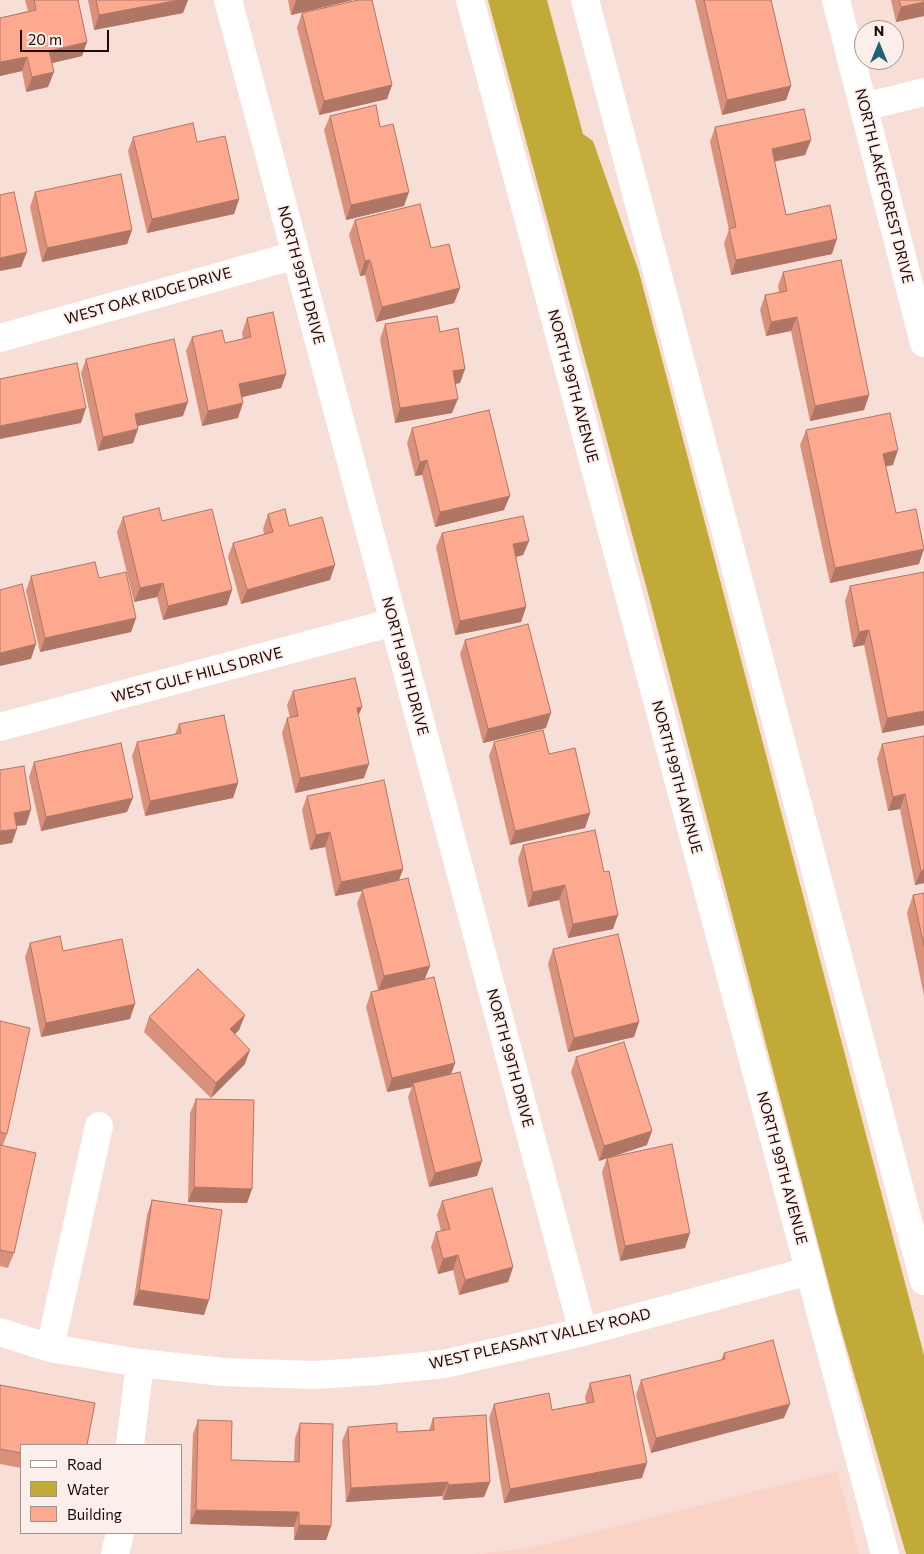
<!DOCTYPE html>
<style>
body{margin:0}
#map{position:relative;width:924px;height:1554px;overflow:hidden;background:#f7ded7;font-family:Commissioner,sans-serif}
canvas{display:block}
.legend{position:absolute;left:20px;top:1444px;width:162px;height:90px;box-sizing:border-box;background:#fbeeeb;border:1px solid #a3938f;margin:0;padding:6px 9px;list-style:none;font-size:15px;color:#1f0b06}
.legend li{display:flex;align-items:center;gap:10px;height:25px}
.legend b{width:25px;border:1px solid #a3938f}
.north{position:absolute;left:854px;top:20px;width:50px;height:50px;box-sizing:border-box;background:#fbeeeb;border:1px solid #a3938f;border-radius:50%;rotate:0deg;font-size:14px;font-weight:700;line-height:20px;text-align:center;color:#1f0b06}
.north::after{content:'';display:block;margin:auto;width:18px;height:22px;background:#1c6373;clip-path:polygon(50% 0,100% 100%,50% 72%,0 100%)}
.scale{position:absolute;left:20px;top:30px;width:89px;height:22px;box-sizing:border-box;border:2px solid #1f0b06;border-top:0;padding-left:6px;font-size:15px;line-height:18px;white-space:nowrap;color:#1f0b06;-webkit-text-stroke:4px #fbeeeb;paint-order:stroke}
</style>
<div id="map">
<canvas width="924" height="1554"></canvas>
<ul class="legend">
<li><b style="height:6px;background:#fff"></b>Road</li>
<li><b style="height:14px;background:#c2aa39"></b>Water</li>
<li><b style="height:14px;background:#fca990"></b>Building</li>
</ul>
<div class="north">N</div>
<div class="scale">20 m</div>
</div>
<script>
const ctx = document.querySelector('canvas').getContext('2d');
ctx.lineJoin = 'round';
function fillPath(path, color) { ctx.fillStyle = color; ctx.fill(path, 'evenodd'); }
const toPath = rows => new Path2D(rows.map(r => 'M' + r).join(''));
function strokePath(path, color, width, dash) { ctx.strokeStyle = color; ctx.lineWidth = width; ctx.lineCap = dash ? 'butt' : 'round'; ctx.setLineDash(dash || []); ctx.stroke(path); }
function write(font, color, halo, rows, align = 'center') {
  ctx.font = font + ' Commissioner,sans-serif'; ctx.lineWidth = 4; ctx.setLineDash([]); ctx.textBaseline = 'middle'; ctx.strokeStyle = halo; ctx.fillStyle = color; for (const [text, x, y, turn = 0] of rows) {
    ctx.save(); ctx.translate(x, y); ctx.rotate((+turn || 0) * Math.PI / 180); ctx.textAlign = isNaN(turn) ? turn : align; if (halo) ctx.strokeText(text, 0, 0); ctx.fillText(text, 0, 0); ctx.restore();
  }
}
fillPath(toPath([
 [837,1471,859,1554,477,1554,530,1548]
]), '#fbd2c6');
fillPath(toPath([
 [488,0,547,0,583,134,593,141,639,272,924,1355,924,1554,906,1554,836,1312,653,612]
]), '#c2aa39');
strokePath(toPath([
 [228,0,583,1332],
 [836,0,924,343],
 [864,107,924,92],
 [0,338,296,255],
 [0,727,394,622],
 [0,1332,50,1348,140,1363,223,1372,314,1375,376,1371,444,1364,583,1332,809,1271],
 [50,1348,99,1126],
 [130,1445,140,1363],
 [115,1554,120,1533]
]), '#fff', 28);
strokePath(toPath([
 [470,0,885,1554],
 [585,0,924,1281]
]), '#fff', 28);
fillPath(toPath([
 [25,0,78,0,87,42,82,56,52,63,48,87,26,92,22,71,0,76,0,18,28,11],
 [88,0,188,0,183,13,94,30],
 [288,0,353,0,291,15],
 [695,0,771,0,791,86,786,100,722,115],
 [891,0,924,0,924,16,896,22],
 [302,13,392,85,387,99,319,115,297,28],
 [330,116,404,206,346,220,324,130],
 [715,127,811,140,805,155,774,162,786,215,832,254,731,275,724,243,729,230,710,142],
 [133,137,239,199,234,214,147,233,128,151],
 [35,192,132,230,127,244,42,262,30,207],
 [355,220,431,248,460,288,454,303,376,322,365,275,360,276,349,235],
 [783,272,869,395,864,410,810,421,791,331,766,336,760,310,765,295,779,292,778,286],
 [247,318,286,374,281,388,242,397,238,418,202,426,186,351,192,337,225,343,243,339,242,333],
 [385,324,440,332,465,369,460,383,455,384,452,413,395,423,380,339],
 [86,359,183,416,137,426,138,429,133,443,98,451,81,373],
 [412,428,504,510,435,527,422,475,415,476,407,443],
 [806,430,893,465,886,466,896,513,919,564,830,583,800,445],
 [268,514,289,526,330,580,241,604,228,557,233,543,264,534,263,529],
 [123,517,162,521,232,590,227,605,163,620,157,597,134,602,117,532],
 [442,533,529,541,523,555,516,557,526,607,521,622,455,635,436,547],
 [31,576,99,578,136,618,131,632,40,652,26,591],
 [850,586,924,725,882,733,864,645,853,647,845,601],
 [465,640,546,728,483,743,460,654],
 [293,691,362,707,358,716,364,778,295,793,282,733,287,718,290,718,287,705],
 [179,724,238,783,233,798,145,816,132,756,137,742,175,734],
 [924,736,924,883,915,885,900,809,888,811,877,759,882,744],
 [494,742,549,754,590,813,585,828,510,845,489,756],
 [34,762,127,812,41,831,29,777],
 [307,796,403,869,399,880,430,966,425,979,455,1063,451,1074,482,1161,477,1176,429,1187,408,1097,412,1087,387,1092,366,1007,371,992,378,990,357,903,362,891,335,896,325,847,310,850,302,810],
 [523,845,613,929,568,938,559,900,528,907,518,859],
 [924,893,924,996,907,913,913,895],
 [30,943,63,951,130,1019,41,1037,25,957],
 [553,949,639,1022,634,1037,568,1052,548,964],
 [245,1015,239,1030,235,1034,245,1064,211,1098,144,1032,149,1017],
 [0,1021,7,1134,3,1145,14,1253,8,1268,0,1266],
 [576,1057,647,1145,612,1157,685,1248,620,1261,602,1172,607,1158,599,1161,571,1072],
 [196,1099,252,1189,247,1203,188,1202,190,1113],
 [152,1200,204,1315,133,1305,147,1215],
 [442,1201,513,1267,508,1282,459,1295,453,1270,438,1274,431,1247,436,1232,441,1231,437,1215],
 [724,1353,784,1418,651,1453,636,1395,641,1380,721,1360],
 [590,1383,642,1478,504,1503,489,1418,494,1404,552,1410,586,1403,585,1397],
 [0,1385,21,1445,21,1468,0,1464],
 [433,1418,490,1482,484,1497,443,1500,442,1496,346,1502,342,1441,348,1427,397,1432,429,1430],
 [198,1420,231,1460,294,1462,295,1438,300,1423,331,1526,326,1540,294,1540,294,1527,190,1524,193,1434]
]), '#d9917c');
fillPath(toPath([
 [179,0,188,0,183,13,94,30,99,15],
 [296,0,353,0,291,15],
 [924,2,924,16,896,22,901,7],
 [87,42,82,56,44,65,49,51],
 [27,57,22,71,0,76,0,62],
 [54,72,48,87,26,92,32,77],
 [392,85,387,99,319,115,324,101],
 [791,86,786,100,722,115,727,100],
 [811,140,805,155,766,163,772,149],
 [409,192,404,206,346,220,351,205],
 [239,199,234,214,147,233,152,219],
 [132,230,127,244,42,262,47,248],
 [837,239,832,254,731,275,736,260],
 [27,252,21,267,0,271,0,258],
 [370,260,365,275,360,276,365,261],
 [460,288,454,303,376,322,382,307],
 [797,317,791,331,766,336,771,322],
 [465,369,460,383,447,385,453,371],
 [286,374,281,388,234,399,239,384],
 [869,395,864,410,810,421,815,406],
 [458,399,452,413,395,423,400,408],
 [188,402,183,416,129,428,135,414],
 [243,403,238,418,202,426,208,411],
 [86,408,81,423,0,439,0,426],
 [138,429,133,443,98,451,103,437],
 [898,450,893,465,878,468,883,454],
 [427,460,422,475,415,476,420,462],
 [510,496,504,510,435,527,440,512],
 [529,541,523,555,508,559,513,544],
 [924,549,919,564,830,583,835,568],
 [335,565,330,580,241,604,247,590],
 [163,583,157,597,134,602,140,588],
 [232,590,227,605,163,620,168,606],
 [526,607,521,622,455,635,460,621],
 [136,618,131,632,40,652,45,638],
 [869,630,864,645,853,647,859,632],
 [36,644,31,659,0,666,0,653],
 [362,707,356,721,357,708],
 [924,711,924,725,882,733,887,718],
 [551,713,546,728,483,743,488,729],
 [369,764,364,778,295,793,300,778],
 [238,783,233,798,145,816,150,801],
 [905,794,900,809,888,811,893,797],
 [133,798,127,812,41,831,46,817],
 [31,810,26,825,9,827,14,813],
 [590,813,585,828,510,845,515,831],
 [17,829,12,843,0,845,0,831],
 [330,832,325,847,310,850,316,835],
 [403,869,398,883,362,889,362,891,335,896,341,882],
 [924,870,924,883,915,885,921,871],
 [565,885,559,900,528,907,533,892],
 [618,915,613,929,568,938,573,924],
 [430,966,424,980,378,991,384,976],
 [135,1004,130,1019,41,1037,46,1023],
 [245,1015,239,1030,225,1044,230,1029],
 [639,1022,634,1037,568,1052,574,1038],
 [250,1050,245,1064,211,1098,216,1083],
 [455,1063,450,1077,413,1083,412,1087,387,1092,392,1078],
 [652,1131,647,1145,599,1161,604,1146],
 [482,1161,477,1176,429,1187,435,1173],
 [194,1187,252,1189,247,1203,188,1202],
 [690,1233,685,1248,620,1261,625,1246],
 [458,1255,453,1270,438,1274,443,1259],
 [513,1267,508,1282,459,1295,465,1280],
 [139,1290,209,1300,204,1315,133,1305],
 [790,1404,784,1418,651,1453,656,1438],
 [647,1463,642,1478,504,1503,510,1489],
 [448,1482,442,1496,346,1502,351,1488],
 [490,1482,484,1497,443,1500,448,1485],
 [196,1510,299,1512,294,1527,190,1524],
 [299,1525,331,1526,326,1540,294,1540]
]), '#b07665');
const building = toPath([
 [34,0,78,0,87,42,49,51,54,72,32,77,27,57,0,62,0,18,36,10,34,0],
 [96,0,179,0,99,15,96,0],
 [358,0,372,0,392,85,324,101,302,13,358,0],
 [704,0,771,0,791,86,727,100,704,0],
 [899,0,924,0,924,2,901,7,899,0],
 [376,105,380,127,393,124,409,192,351,205,330,116,376,105],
 [804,109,811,140,772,149,786,215,830,205,837,239,736,260,729,229,736,227,715,127,804,109],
 [193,123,197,142,225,136,239,199,152,219,133,137,193,123],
 [121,174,132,230,47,248,35,192,121,174],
 [14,192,27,252,0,258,0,195,14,192],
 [420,204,431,248,449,244,460,288,382,307,370,260,365,261,355,220,420,204],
 [841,260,869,395,815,406,797,317,771,322,765,295,787,291,783,272,841,260],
 [273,312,286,374,239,384,243,403,208,411,192,337,222,330,225,343,251,337,247,318,273,312],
 [437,316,440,332,458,328,465,369,453,371,458,399,400,408,385,324,437,316],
 [174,339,188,402,135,414,138,429,103,437,86,359,174,339],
 [77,363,86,408,0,426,0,379,77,363],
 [489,410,510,496,440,512,427,460,420,462,412,428,489,410],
 [890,413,898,450,883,454,896,513,916,509,924,549,835,568,806,430,890,413],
 [159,508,162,521,212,509,232,590,168,606,163,583,140,588,123,517,159,508],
 [285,509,289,526,322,517,335,565,247,590,233,543,273,532,268,514,285,509],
 [523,516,529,541,513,544,526,607,460,621,442,533,523,516],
 [95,562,99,578,126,572,136,618,45,638,31,576,95,562],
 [924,572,924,711,887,718,869,630,859,632,850,586,924,572],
 [22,584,36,644,0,653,0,590,22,584],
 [528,624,551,713,488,729,465,640,528,624],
 [355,678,362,707,357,708,369,764,300,778,287,718,298,716,293,691,355,678],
 [224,715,238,783,150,801,137,742,181,733,179,724,224,715],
 [543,730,549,754,575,748,590,813,515,831,494,742,543,730],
 [924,736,924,870,921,871,905,794,893,797,882,744,924,736],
 [121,743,133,798,46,817,34,762,121,743],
 [24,766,31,810,14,813,17,829,0,831,0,770,24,766],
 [384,780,403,869,341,882,330,832,316,835,307,796,384,780],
 [595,830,604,872,609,871,618,915,573,924,565,885,533,892,523,845,595,830],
 [408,878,430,966,384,976,362,889,408,878],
 [924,893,924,946,913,895,924,893],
 [618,934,639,1022,574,1038,553,949,618,934],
 [60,936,63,951,122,939,135,1004,46,1023,30,943,60,936],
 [198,969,245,1015,230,1029,250,1050,216,1083,149,1017,198,969],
 [434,977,455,1063,392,1078,371,992,434,977],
 [0,1021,30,1028,7,1134,0,1132,0,1021],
 [624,1042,652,1131,604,1146,576,1057,624,1042],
 [460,1072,482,1161,435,1173,413,1083,460,1072],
 [196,1099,254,1100,252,1189,194,1187,196,1099],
 [672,1144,690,1233,625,1246,607,1158,672,1144],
 [0,1145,36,1153,14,1253,0,1250,0,1145],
 [492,1188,513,1267,465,1280,458,1255,443,1259,436,1232,450,1229,442,1201,492,1188],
 [152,1200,222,1210,209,1300,139,1290,152,1200],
 [773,1340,790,1404,656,1438,641,1380,725,1359,724,1353,773,1340],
 [630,1375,647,1463,510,1489,494,1404,549,1393,552,1410,594,1402,590,1383,630,1375],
 [0,1385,95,1403,87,1445,21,1445,21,1453,0,1449,0,1385],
 [486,1415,490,1482,448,1485,448,1482,351,1488,348,1427,397,1423,397,1432,434,1430,433,1418,486,1415],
 [198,1420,232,1421,231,1460,299,1462,300,1423,333,1424,331,1526,299,1525,299,1512,196,1510,198,1420]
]);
fillPath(building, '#fca990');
strokePath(building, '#b07665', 1);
write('15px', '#1f0b06', '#fbeeeb', [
 ["NORTH LAKEFOREST DRIVE",884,186,76],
 ["NORTH 99TH DRIVE",301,275,75],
 ["WEST OAK RIDGE DRIVE",148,296,-16],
 ["NORTH 99TH AVENUE",573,386,75],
 ["NORTH 99TH DRIVE",405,666,75],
 ["WEST GULF HILLS DRIVE",197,675,-15],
 ["NORTH 99TH AVENUE",677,777,75],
 ["NORTH 99TH DRIVE",510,1058,75],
 ["NORTH 99TH AVENUE",782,1168,75],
 ["WEST PLEASANT VALLEY ROAD",540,1339,-13]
]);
</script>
